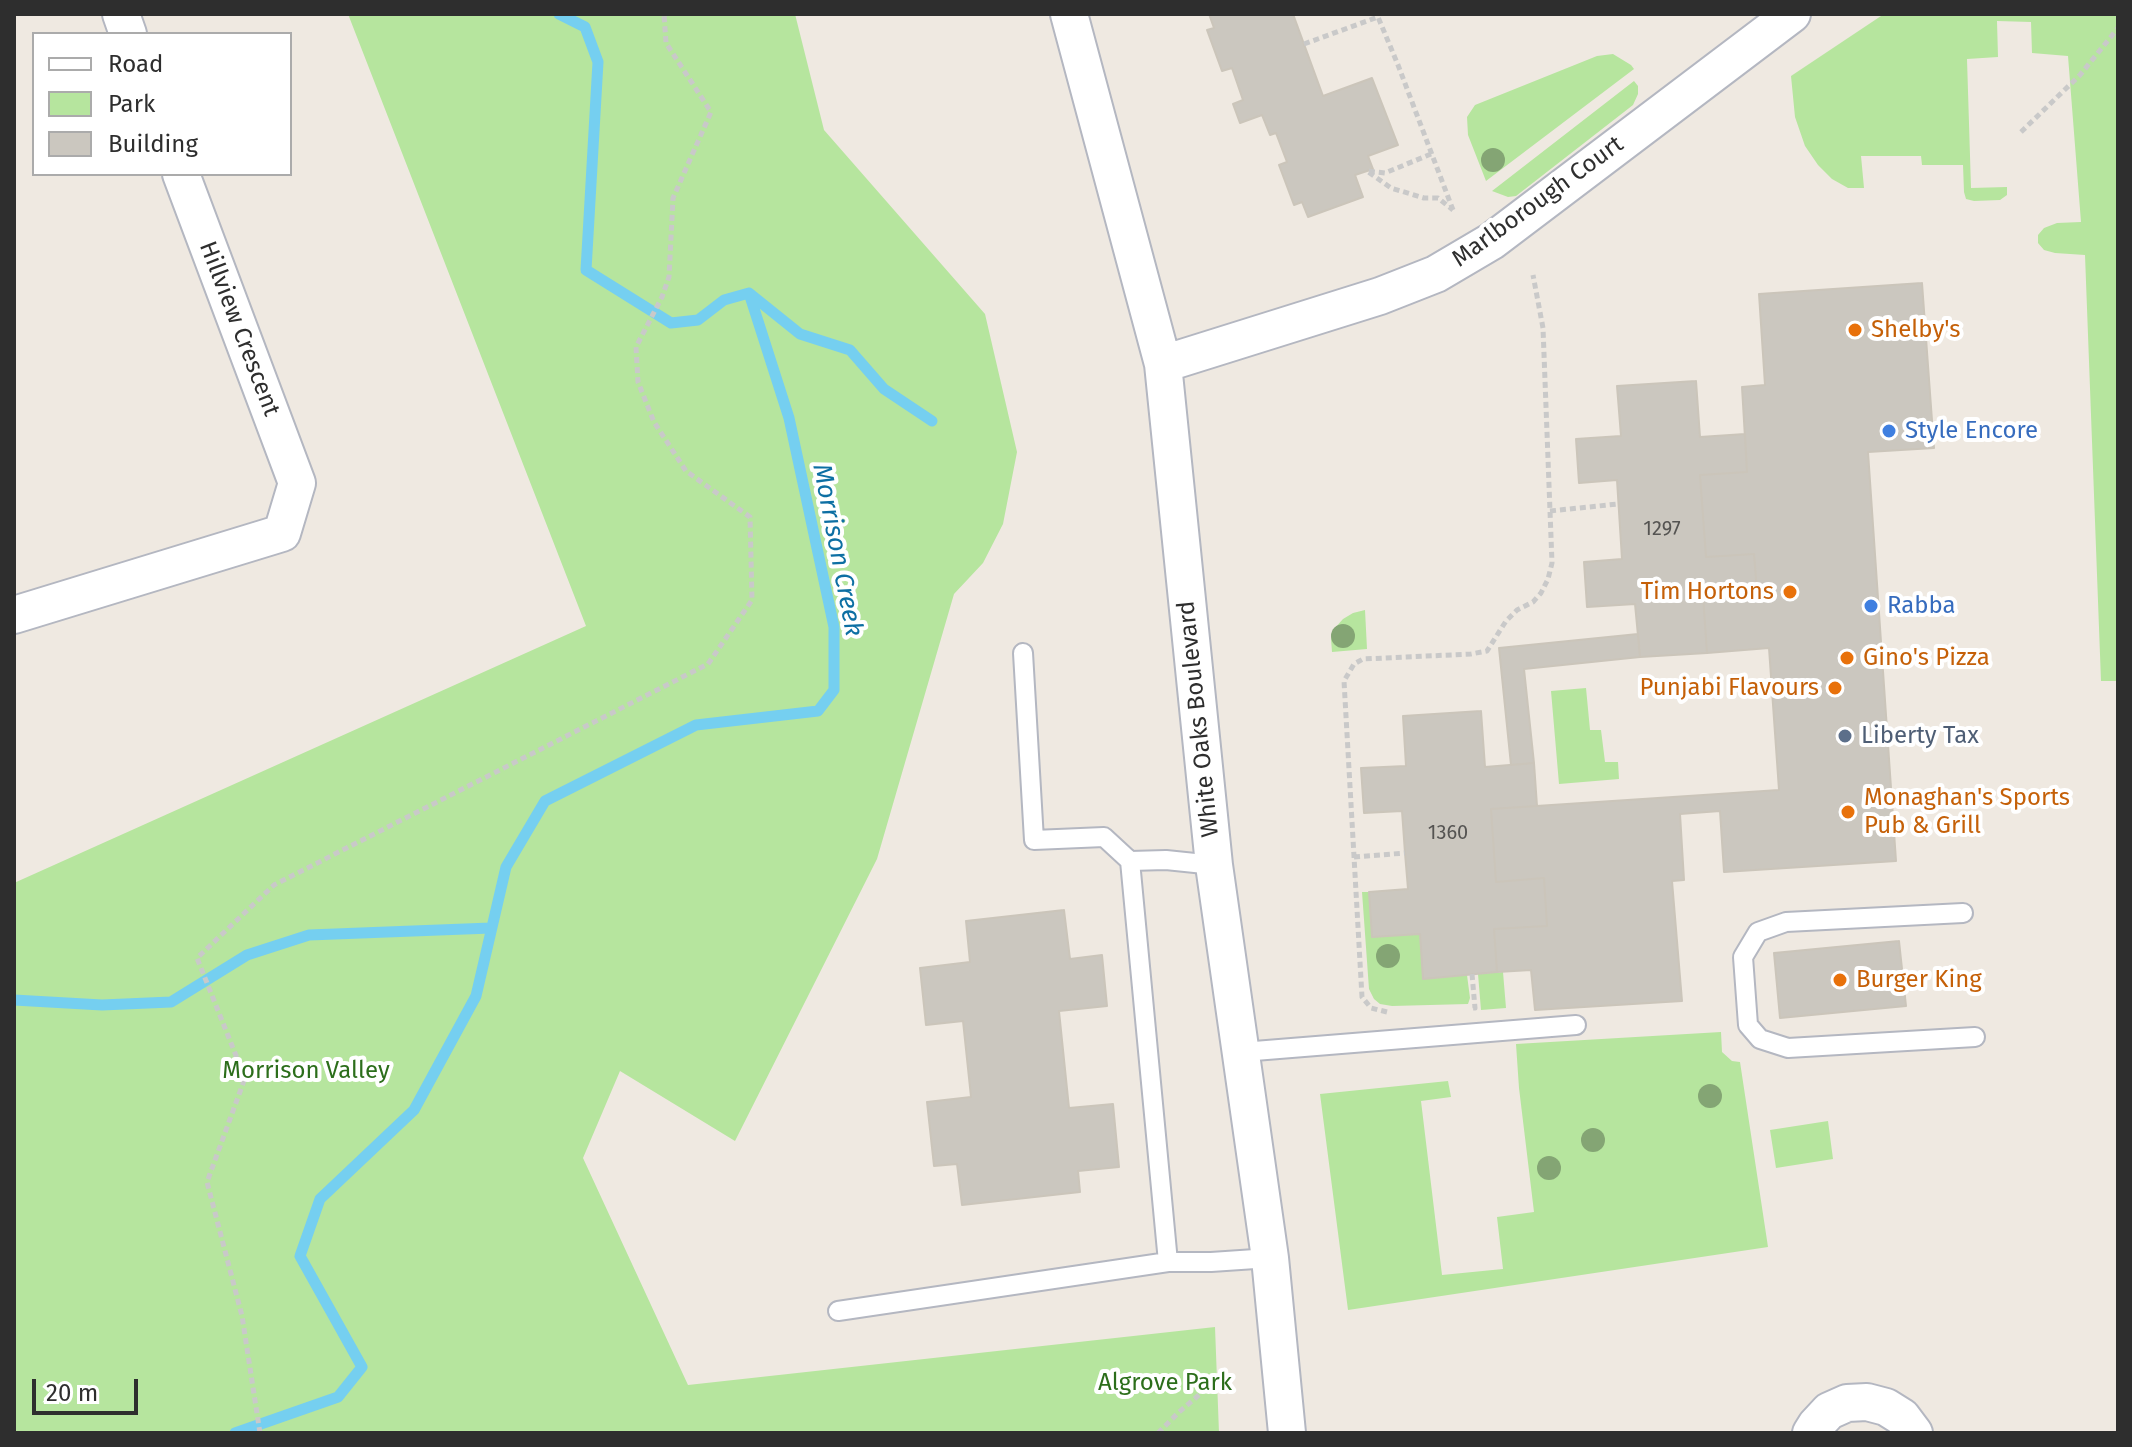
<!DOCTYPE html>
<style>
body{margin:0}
#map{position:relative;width:2132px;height:1447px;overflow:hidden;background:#efe9e1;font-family:"Fira Sans",sans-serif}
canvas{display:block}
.frame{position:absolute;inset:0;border:16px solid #2e2e2e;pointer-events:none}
.legend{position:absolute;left:32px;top:32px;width:260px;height:144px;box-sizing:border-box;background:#fff;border:2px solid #ababab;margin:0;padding:10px 14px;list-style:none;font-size:24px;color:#2e2e2e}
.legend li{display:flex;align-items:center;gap:16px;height:40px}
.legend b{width:40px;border:2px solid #ababab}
.scale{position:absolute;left:32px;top:1379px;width:106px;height:36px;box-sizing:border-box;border:4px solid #2e2e2e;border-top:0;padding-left:10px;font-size:24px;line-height:28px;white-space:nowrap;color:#2e2e2e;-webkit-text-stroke:6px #fff;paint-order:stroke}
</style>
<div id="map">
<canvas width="2132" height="1447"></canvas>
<div class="frame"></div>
<ul class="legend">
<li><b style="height:10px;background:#fff"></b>Road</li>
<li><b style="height:22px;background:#b6e59e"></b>Park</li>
<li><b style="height:22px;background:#cbc7bf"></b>Building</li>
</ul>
<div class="scale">20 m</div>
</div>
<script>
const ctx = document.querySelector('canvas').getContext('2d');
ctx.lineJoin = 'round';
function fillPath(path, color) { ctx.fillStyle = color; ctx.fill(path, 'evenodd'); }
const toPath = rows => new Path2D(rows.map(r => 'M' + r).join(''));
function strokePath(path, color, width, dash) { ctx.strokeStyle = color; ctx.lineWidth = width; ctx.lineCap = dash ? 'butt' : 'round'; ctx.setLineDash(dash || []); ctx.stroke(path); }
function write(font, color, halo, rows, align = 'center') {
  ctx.font = font + ' "Fira Sans",sans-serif'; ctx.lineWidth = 8; ctx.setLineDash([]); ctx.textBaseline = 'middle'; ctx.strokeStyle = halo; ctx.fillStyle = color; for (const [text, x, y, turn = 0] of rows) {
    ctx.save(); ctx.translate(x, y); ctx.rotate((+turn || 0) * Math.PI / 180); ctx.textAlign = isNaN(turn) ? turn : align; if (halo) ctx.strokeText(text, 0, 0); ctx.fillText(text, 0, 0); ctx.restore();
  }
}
fillPath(toPath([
 [348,14,795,14,824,130,985,314,1017,452,1003,524,983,563,954,594,877,859,735,1141,620,1071,583,1158,688,1385,1215,1327,1219,1433,14,1433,14,883,586,626],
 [1884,14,2118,14,2118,681,2101,681,2085,255,2055,253,2044,250,2038,243,2038,235,2044,228,2057,223,2081,222,2068,56,2032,53,2031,22,1997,21,1998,57,1967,59,1971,188,2007,187,2007,195,2000,200,1974,201,1966,199,1964,192,1963,165,1922,165,1921,156,1861,156,1864,188,1848,188,1832,179,1818,165,1805,146,1795,117,1791,76],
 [1613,54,1631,65,1634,69,1486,181,1468,135,1467,117,1475,105,1597,56],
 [1634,81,1638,86,1638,94,1633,105,1516,196,1508,197,1492,191],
 [1365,610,1367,649,1332,652,1331,639,1334,629,1343,619,1353,613],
 [1586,688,1590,730,1601,730,1605,762,1618,762,1619,779,1559,784,1551,691],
 [1362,892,1369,892,1372,937,1420,934,1467,975,1470,998,1468,1004,1392,1006,1380,1004,1374,999,1369,989],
 [1503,972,1506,1008,1481,1010,1478,974],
 [1721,1032,1722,1052,1732,1061,1740,1062,1768,1247,1348,1310,1320,1094,1448,1081,1451,1097,1421,1101,1442,1275,1503,1269,1497,1217,1534,1212,1519,1088,1516,1044],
 [1828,1121,1833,1159,1776,1168,1770,1130]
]), '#b6e59e');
strokePath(toPath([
 [749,293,800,334,850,350,884,389,932,421],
 [14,1000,102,1005,171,1002,247,955,309,935,491,928],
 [235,1433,338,1397,362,1367,300,1256,320,1199,414,1110,476,996,506,867,545,801,696,725,818,711,834,690,834,627,789,418,749,293,724,300,698,320,671,323,586,270,598,62,585,27,559,14]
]), '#75cff0', 11);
const building = toPath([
 [1209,14,1293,14,1323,96,1372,78,1398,145,1368,156,1373,169,1355,175,1363,197,1308,217,1302,202,1294,205,1279,165,1287,162,1276,133,1270,135,1262,115,1240,123,1233,104,1243,100,1232,68,1222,71,1207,30,1214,28,1209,14],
 [1922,283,1934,448,1868,452,1896,861,1724,872,1720,811,1680,814,1684,880,1672,881,1682,1001,1535,1010,1531,970,1497,972,1494,929,1547,926,1544,878,1496,882,1491,809,1779,790,1769,648,1707,653,1703,594,1757,591,1754,554,1706,557,1700,475,1747,472,1742,387,1765,385,1759,294,1922,283],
 [1696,381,1700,437,1745,434,1747,472,1700,475,1706,557,1754,554,1757,591,1703,594,1707,653,1640,657,1635,604,1587,607,1584,562,1622,559,1617,480,1579,483,1576,439,1621,436,1617,386,1696,381],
 [1638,634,1640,657,1524,669,1534,763,1511,765,1499,648,1638,634],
 [1481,711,1485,767,1534,763,1537,806,1491,809,1496,882,1544,878,1547,926,1494,929,1497,972,1423,979,1420,934,1372,937,1369,892,1408,889,1405,853,1402,811,1364,813,1361,768,1406,766,1403,716,1481,711],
 [1064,910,1070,959,1102,955,1107,1006,1059,1011,1069,1108,1113,1104,1119,1167,1078,1171,1080,1192,962,1205,957,1164,934,1166,927,1102,971,1097,963,1021,926,1025,920,968,970,962,966,921,1064,910],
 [1899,941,1906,1006,1780,1018,1774,953,1899,941]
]);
fillPath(building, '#cbc7bf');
strokePath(building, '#cbc5ba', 2);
const lane = toPath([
 [1023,653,1034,840,1104,837,1130,861],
 [1214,865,1166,860,1130,861,1168,1262,1211,1262,1270,1258],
 [1963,913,1786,922,1758,932,1743,957,1748,1025,1760,1039,1788,1048,1975,1037],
 [1242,1052,1576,1025],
 [838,1311,1168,1262]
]);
const street = toPath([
 [121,14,128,34],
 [1069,14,1163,364,1214,865,1270,1258,1287,1433],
 [1163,364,1380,296,1436,274,1492,241,1792,14],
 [14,615,282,533,297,483,181,174],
 [1811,1433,1816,1425,1829,1411,1847,1403,1867,1402,1886,1407,1902,1417,1914,1433]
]);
strokePath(lane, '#b4b7c1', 22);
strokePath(street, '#b4b7c1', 40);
strokePath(toPath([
 [1304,44,1378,17,1398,65,1453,210],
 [2021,132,2080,75,2118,28],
 [1431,154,1385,173,1367,171,1391,188,1424,198,1438,198,1453,210],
 [1550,511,1618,504],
 [1354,857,1405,853],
 [1472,974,1475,1008,1473,1008],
 [1387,1012,1371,1008,1362,997,1344,681,1354,664,1363,659,1471,654,1487,651,1506,621,1517,610,1533,602,1541,593,1548,579,1552,563,1543,328,1533,275],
 [260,1433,242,1316,207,1182,245,1078,197,958,274,885,708,664,752,600,750,517,686,471,654,422,638,382,636,347,662,297,669,277,673,198,711,112,666,43,664,14],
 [1158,1433,1178,1413,1221,1376]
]), '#c9c9c9', 5, [6, 4]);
strokePath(lane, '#fff', 18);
strokePath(street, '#fff', 36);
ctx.fillStyle = '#84a574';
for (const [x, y] of [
 [1493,160],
 [1343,636],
 [1388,956],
 [1710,1096],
 [1593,1140],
 [1549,1168]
]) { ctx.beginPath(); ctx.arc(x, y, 12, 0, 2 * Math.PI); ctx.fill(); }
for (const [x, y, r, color] of [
 [1855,330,8,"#e8710a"],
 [1889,431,8,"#3f7fe0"],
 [1790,592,8,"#e8710a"],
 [1871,606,8,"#3f7fe0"],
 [1847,658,8,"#e8710a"],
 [1835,688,8,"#e8710a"],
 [1845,736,8,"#5c6f8a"],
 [1848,812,8,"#e8710a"],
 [1840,980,8,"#e8710a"]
]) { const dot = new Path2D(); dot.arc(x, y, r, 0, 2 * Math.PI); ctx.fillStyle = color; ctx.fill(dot); strokePath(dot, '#fff', 3); }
write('20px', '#555452', null, [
 ["1297",1662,529],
 ["1360",1448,833]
]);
write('24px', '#2e2e2e', '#fff', [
 ["Marlborough Court",1538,202,-36],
 ["Hillview Crescent",239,329,69],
 ["White Oaks Boulevard",1199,719,-96]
]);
write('24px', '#c56008', '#fff', [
 ["Shelby's",1871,330],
 ["Tim Hortons",1774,592,"right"],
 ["Gino's Pizza",1863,658],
 ["Punjabi Flavours",1819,688,"right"],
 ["Monaghan's Sports",1864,798],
 ["Pub & Grill",1864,826],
 ["Burger King",1856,980]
], 'left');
write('24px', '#366cbe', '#fff', [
 ["Style Encore",1905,431],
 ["Rabba",1887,606]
], 'left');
write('24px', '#4e5e75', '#fff', [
 ["Liberty Tax",1861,736]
], 'left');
write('24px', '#2c6e1b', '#fff', [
 ["Morrison Valley",306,1071],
 ["Algrove Park",1165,1383]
]);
write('italic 26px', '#0d6fa3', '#fff', [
 ["Morrison Creek",837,550,79]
]);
</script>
